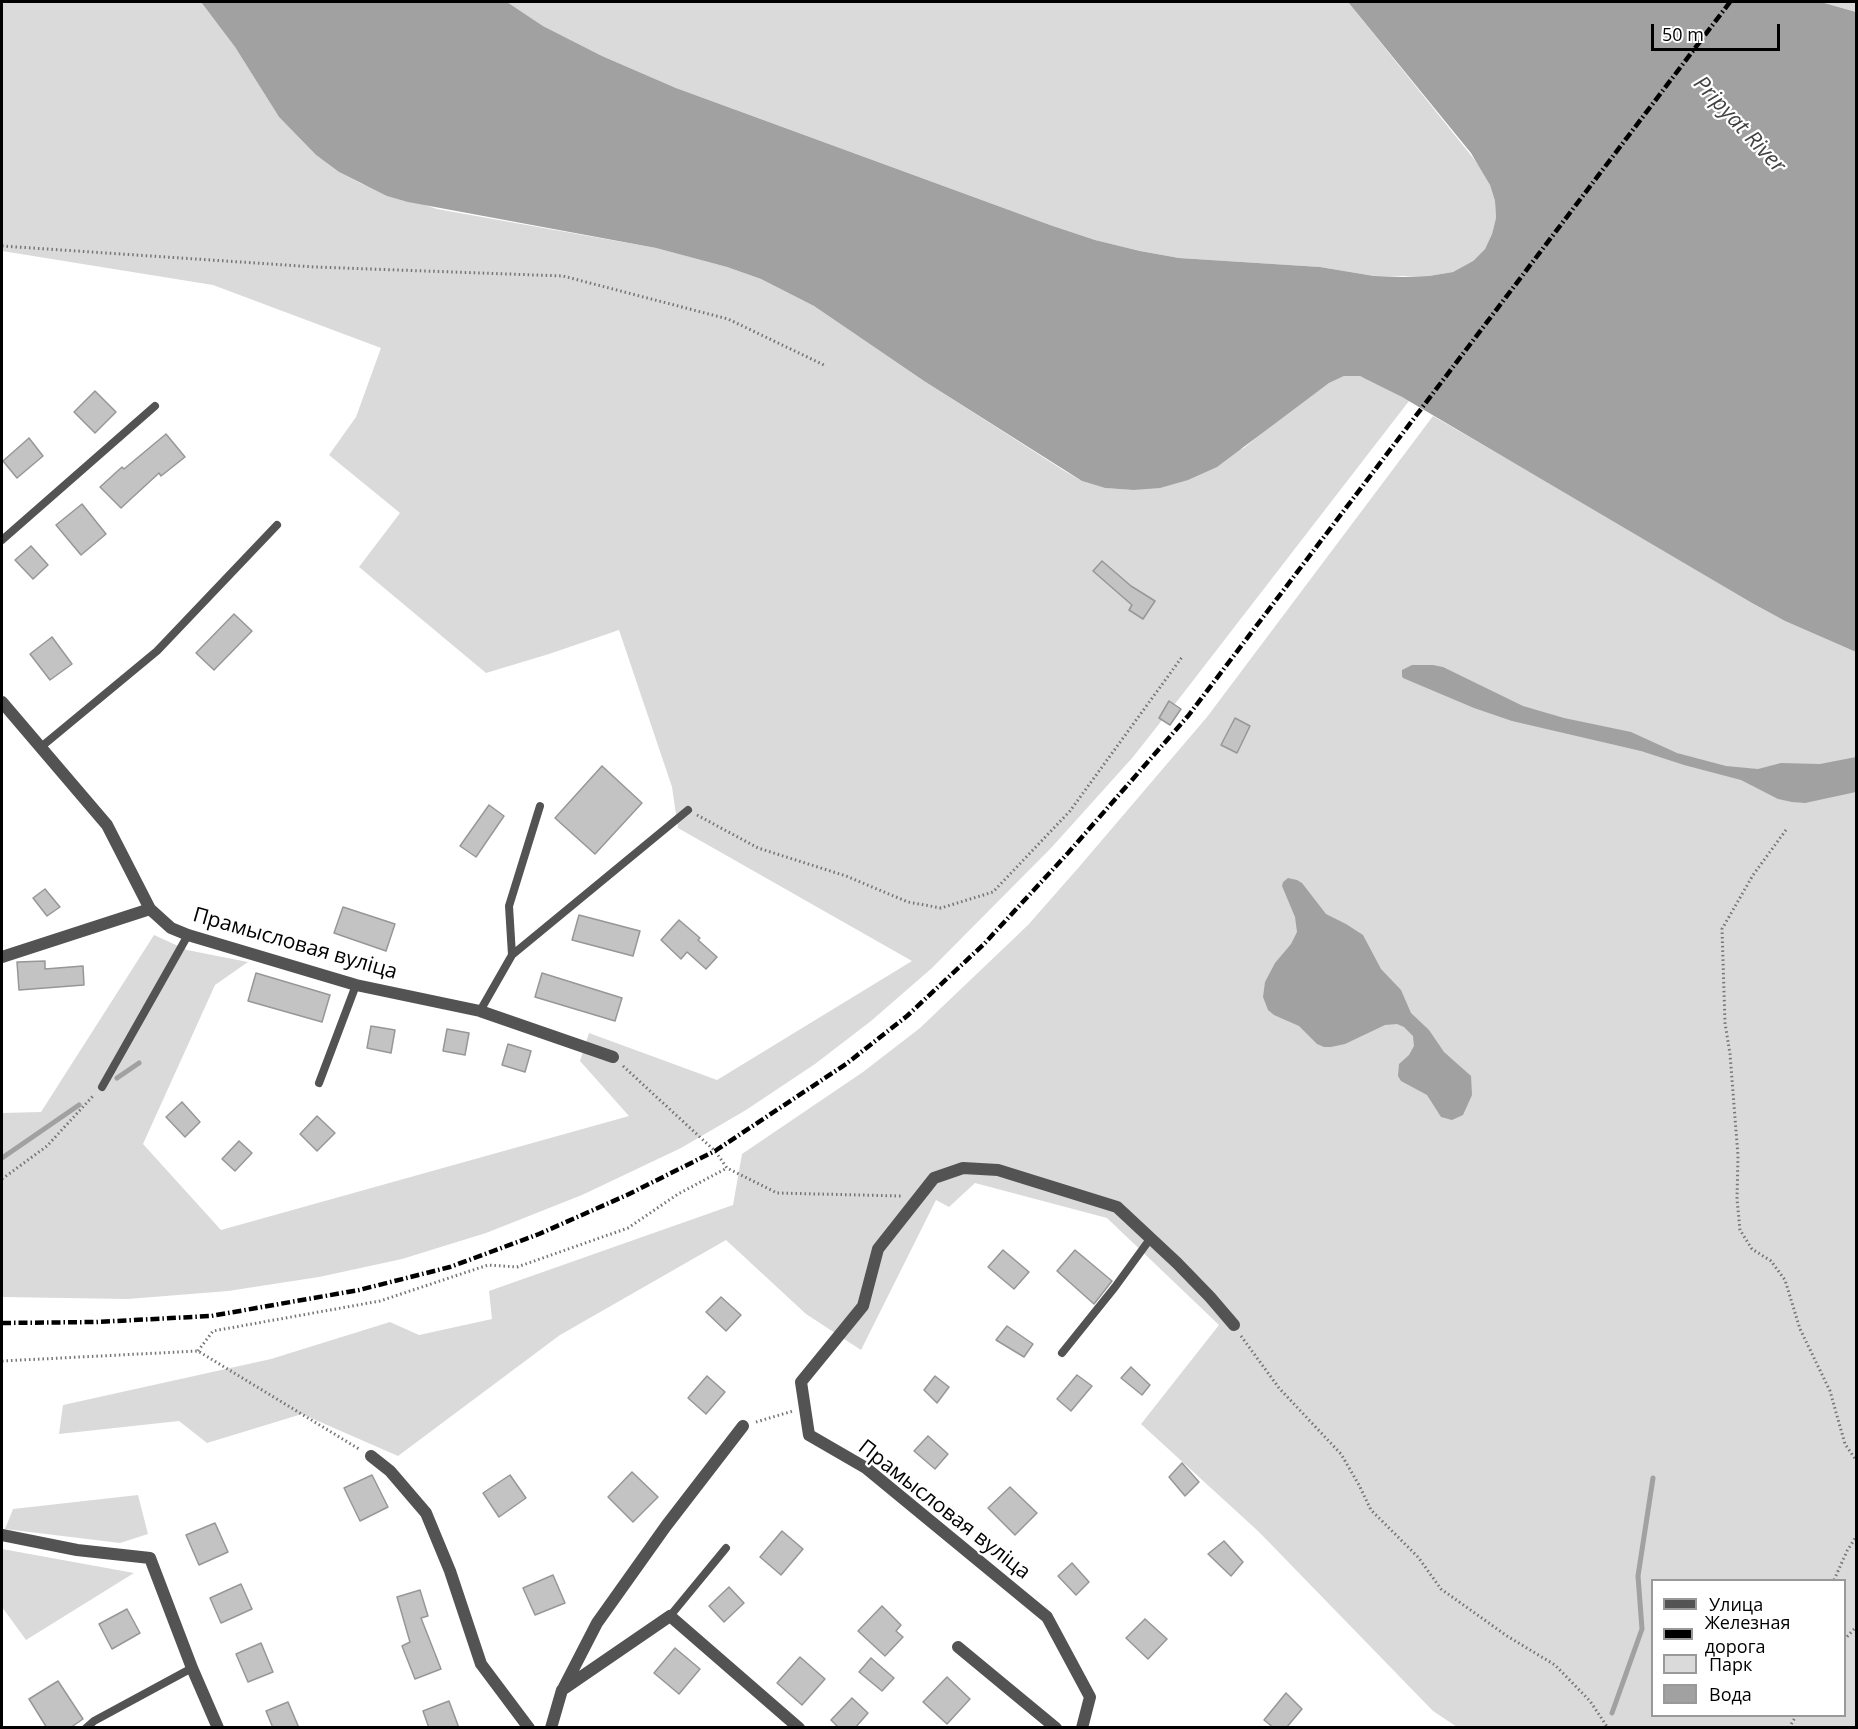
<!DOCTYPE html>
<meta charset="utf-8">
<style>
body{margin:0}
#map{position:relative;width:1858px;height:1729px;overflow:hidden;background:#fff;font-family:"Open Sans",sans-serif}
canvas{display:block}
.frame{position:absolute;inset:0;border:3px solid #000;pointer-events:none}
.legend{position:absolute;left:1651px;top:1579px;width:195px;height:138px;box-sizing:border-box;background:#fff;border:2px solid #999;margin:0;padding:8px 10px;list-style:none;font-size:18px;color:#000}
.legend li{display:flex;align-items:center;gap:12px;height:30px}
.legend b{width:30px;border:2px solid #999}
.scale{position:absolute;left:1651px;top:24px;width:129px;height:27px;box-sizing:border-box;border:3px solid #000;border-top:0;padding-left:8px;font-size:18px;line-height:21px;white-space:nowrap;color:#000;-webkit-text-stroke:4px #fff;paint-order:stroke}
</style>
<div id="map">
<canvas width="1858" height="1729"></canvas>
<div class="frame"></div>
<ul class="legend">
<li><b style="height:8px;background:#535353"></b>Улица</li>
<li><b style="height:8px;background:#000"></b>Железная дорога</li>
<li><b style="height:16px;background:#dadada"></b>Парк</li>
<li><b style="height:16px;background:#a1a1a1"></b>Вода</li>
</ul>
<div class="scale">50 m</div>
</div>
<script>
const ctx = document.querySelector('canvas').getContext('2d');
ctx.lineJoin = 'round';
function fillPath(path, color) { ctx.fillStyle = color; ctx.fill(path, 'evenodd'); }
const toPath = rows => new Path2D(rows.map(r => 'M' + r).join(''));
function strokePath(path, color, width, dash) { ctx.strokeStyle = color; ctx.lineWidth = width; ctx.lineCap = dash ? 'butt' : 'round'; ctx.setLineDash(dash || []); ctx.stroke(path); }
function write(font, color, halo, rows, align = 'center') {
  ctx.font = font + ' "Open Sans",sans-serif'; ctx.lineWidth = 4.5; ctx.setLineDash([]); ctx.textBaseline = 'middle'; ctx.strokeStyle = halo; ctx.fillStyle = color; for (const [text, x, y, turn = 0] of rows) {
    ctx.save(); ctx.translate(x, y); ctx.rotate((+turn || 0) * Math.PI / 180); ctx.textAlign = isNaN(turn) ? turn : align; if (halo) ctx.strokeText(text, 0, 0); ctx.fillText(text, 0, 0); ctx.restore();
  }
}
fillPath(toPath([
 [2,2,201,2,235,47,279,117,316,155,339,172,362,184,437,209,656,248,727,267,761,279,814,306,924,381,1063,470,1082,481,1105,488,1133,490,1244,448,1270,426,1329,383,1344,376,1360,376,1369,379,1409,401,1185,691,1133,757,1052,847,932,968,871,1021,815,1064,746,1110,681,1148,582,1195,486,1233,402,1259,319,1277,228,1291,128,1299,2,1297,2,1113,41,1112,154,935,187,950,248,962,215,985,143,1144,221,1230,629,1116,580,1061,589,1033,717,1080,912,961,678,828,672,787,619,630,549,654,486,673,359,567,400,513,329,455,356,417,381,348,213,285,2,251],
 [507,2,1348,2,1482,169,1490,185,1495,201,1496,218,1492,234,1485,249,1473,261,1453,272,1429,276,1374,276,1320,267,1179,258,1140,251,1095,240,1050,225,676,88,602,56,543,26],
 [1821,2,1856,2,1856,12,1839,7],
 [1433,416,1598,511,1752,603,1785,621,1856,652,1856,1727,1457,1727,1433,1711,1259,1532,1141,1424,1219,1325,1107,1218,975,1183,949,1207,936,1200,861,1350,806,1314,726,1240,560,1335,398,1456,302,1414,207,1443,179,1421,59,1434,63,1405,271,1359,390,1322,419,1335,492,1319,489,1291,733,1205,742,1154,863,1072,920,1028,1028,925,1079,867,1207,717],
 [1652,1580,1844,1580,1844,1716,1652,1716],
 [138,1495,148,1534,120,1543,5,1529,13,1509],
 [2,1549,134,1573,26,1640,2,1607]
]), '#dadada');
fillPath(toPath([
 [201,2,507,2,543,26,602,56,676,88,1050,225,1095,240,1140,251,1179,258,1320,267,1374,276,1403,277,1429,276,1453,272,1473,261,1485,249,1492,234,1496,218,1495,201,1490,185,1471,153,1348,2,1821,2,1856,12,1856,652,1785,621,1752,603,1402,397,1360,376,1344,376,1329,383,1217,467,1188,480,1160,488,1133,490,1105,488,1082,481,924,381,814,306,761,279,727,267,656,248,408,202,387,196,339,172,316,155,279,117,235,47],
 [1412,665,1433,665,1443,667,1523,706,1564,718,1631,732,1677,753,1726,766,1758,769,1781,763,1820,764,1856,757,1856,792,1805,803,1792,802,1778,799,1741,780,1684,765,1641,751,1512,721,1474,708,1403,678,1402,676,1402,670],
 [1288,878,1297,880,1302,883,1326,914,1346,924,1363,935,1381,969,1401,990,1411,1013,1429,1030,1444,1052,1471,1076,1472,1095,1463,1115,1452,1120,1441,1117,1427,1095,1401,1081,1398,1076,1399,1064,1409,1055,1414,1046,1413,1036,1404,1027,1397,1024,1385,1025,1345,1044,1331,1047,1324,1047,1317,1044,1299,1026,1274,1015,1268,1010,1263,997,1265,982,1275,963,1291,944,1297,932,1295,917,1282,886,1283,882]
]), '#a1a1a1');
strokePath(toPath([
 [117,1078,139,1063],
 [2,1158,79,1105],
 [1612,1713,1642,1629,1638,1576,1653,1478]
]), '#a1a1a1', 5);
const building = toPath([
 [95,391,116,412,95,433,74,412,95,391],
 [166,434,185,457,161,476,159,473,121,508,100,487,122,467,124,469,166,434],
 [29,438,43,456,17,478,3,461,29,438],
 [82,504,106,534,81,555,56,525,82,504],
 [31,546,48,565,33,579,15,560,31,546],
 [1102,561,1131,586,1155,601,1143,619,1129,610,1132,605,1093,571,1102,561],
 [234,614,252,631,214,670,196,653,234,614],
 [52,637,72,664,50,680,30,654,52,637],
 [1169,701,1181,709,1170,725,1159,718,1169,701],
 [1235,718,1250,726,1237,753,1221,745,1235,718],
 [602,766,642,803,595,854,555,818,602,766],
 [489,805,504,816,476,857,460,846,489,805],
 [45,889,60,907,47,916,33,898,45,889],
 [343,907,395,924,386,951,334,933,343,907],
 [579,915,640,931,633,956,572,940,579,915],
 [679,920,700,938,698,940,717,957,706,969,687,952,681,959,661,940,679,920],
 [45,961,45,969,83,966,84,985,19,990,17,962,45,961],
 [256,973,330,995,322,1022,248,1001,256,973],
 [542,973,622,998,615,1021,535,997,542,973],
 [371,1026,395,1030,391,1053,367,1048,371,1026],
 [447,1029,469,1033,465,1055,443,1051,447,1029],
 [508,1044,531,1051,525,1072,502,1065,508,1044],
 [182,1102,200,1122,185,1137,166,1117,182,1102],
 [317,1116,335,1133,317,1151,300,1134,317,1116],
 [239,1141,252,1153,235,1171,222,1159,239,1141],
 [1003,1250,1029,1272,1014,1289,988,1267,1003,1250],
 [1075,1250,1112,1281,1094,1304,1057,1271,1075,1250],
 [721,1297,741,1315,726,1331,706,1312,721,1297],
 [1007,1326,1033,1344,1024,1357,996,1340,1007,1326],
 [1131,1367,1150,1385,1142,1395,1121,1378,1131,1367],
 [1077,1375,1092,1386,1071,1411,1057,1399,1077,1375],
 [707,1376,725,1392,706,1414,688,1398,707,1376],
 [935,1376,949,1387,937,1403,924,1390,935,1376],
 [928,1436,948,1454,935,1469,914,1451,928,1436],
 [1182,1463,1199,1482,1185,1496,1169,1477,1182,1463],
 [632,1472,658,1497,633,1522,608,1497,632,1472],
 [372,1475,388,1507,360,1521,344,1488,372,1475],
 [510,1475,526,1498,499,1517,483,1493,510,1475],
 [1010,1487,1037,1513,1015,1535,988,1508,1010,1487],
 [215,1523,228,1552,199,1565,186,1535,215,1523],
 [782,1531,803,1549,781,1575,760,1557,782,1531],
 [1224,1541,1243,1562,1231,1576,1208,1554,1224,1541],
 [1072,1563,1089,1582,1076,1595,1058,1576,1072,1563],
 [553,1575,565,1603,535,1615,523,1588,553,1575],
 [241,1584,252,1609,221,1623,210,1598,241,1584],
 [729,1587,744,1603,724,1622,709,1606,729,1587],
 [420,1590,428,1616,421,1618,441,1669,415,1679,402,1646,410,1642,397,1597,420,1590],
 [882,1606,901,1625,896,1631,903,1637,885,1656,858,1631,882,1606],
 [127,1609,140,1633,112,1649,99,1624,127,1609],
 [1145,1619,1167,1639,1148,1659,1126,1638,1145,1619],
 [261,1643,273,1672,248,1682,236,1654,261,1643],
 [675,1648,700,1669,679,1694,654,1673,675,1648],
 [800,1657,825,1679,802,1705,777,1683,800,1657],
 [871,1658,894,1678,882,1691,859,1672,871,1658],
 [947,1677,970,1699,947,1724,923,1702,947,1677],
 [58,1681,83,1719,70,1728,47,1728,29,1699,58,1681],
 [1286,1693,1302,1709,1286,1728,1274,1728,1264,1720,1286,1693],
 [852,1698,868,1713,855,1728,839,1728,831,1720,852,1698],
 [449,1701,459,1728,429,1728,423,1711,449,1701],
 [288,1702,299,1728,273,1728,266,1711,288,1702]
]);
fillPath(building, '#c3c3c3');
strokePath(building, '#979797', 1.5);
strokePath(toPath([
 [2,246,315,267,563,276,728,319,826,366],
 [697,815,758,848,846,876,908,902,941,908,993,892,1070,811,1182,657],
 [1786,830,1753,875,1722,929,1725,1023,1730,1054,1738,1156,1737,1199,1740,1230,1752,1249,1771,1261,1785,1280,1800,1329,1830,1391,1845,1444,1856,1460],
 [623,1066,715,1151,727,1168,777,1193,901,1196],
 [2,1179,47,1146,93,1096],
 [1241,1336,1279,1388,1341,1454,1359,1485,1371,1510,1418,1557,1441,1589,1507,1636,1555,1665,1590,1701,1608,1728],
 [198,1351,213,1331,380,1301,488,1265,517,1267,628,1228,678,1194,727,1168],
 [2,1361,198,1351,359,1449],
 [756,1422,793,1411],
 [1834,1580,1847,1551,1856,1537],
 [1844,1640,1856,1627],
 [1789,1728,1796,1716]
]), '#757575', 3, [1.5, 3]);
strokePath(toPath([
 [2,540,155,406],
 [41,747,157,651,277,525],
 [512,955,688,810],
 [480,1011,512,955,509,906,540,806],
 [319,1083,356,985],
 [102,1087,188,935],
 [1062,1353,1115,1287,1150,1239],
 [670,1616,726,1548],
 [86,1728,94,1721,192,1668]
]), '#535353', 8);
strokePath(toPath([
 [2,702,107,825,150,909,171,928,188,935,356,985,480,1011,613,1057],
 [2,957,150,909],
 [371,1456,390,1471,426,1513,450,1571,481,1664,529,1728],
 [2,1535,77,1550,150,1558,192,1668,218,1728],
 [958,1647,1056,1728],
 [563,1689,597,1623,666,1526,743,1426],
 [551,1728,562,1690,670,1616,799,1728],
 [1082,1728,1090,1697,1047,1617,866,1468,809,1435,801,1382,863,1306,878,1249,934,1178,963,1168,998,1170,1117,1207,1177,1263,1210,1297,1234,1325]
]), '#535353', 12);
strokePath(toPath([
 [2,1323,96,1322,211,1316,359,1290,450,1267,539,1234,627,1195,715,1151,846,1064,907,1016,984,944,1068,853,1188,716,1730,2]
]), '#000', 4.5, [9, 3, 1.5, 3]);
write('21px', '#000', '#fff', [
 ["Прамысловая вуліца",295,944,16],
 ["Прамысловая вуліца",944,1510,38]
]);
write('italic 22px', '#424242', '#fff', [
 ["Pripyat River",1739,125,47]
]);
</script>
